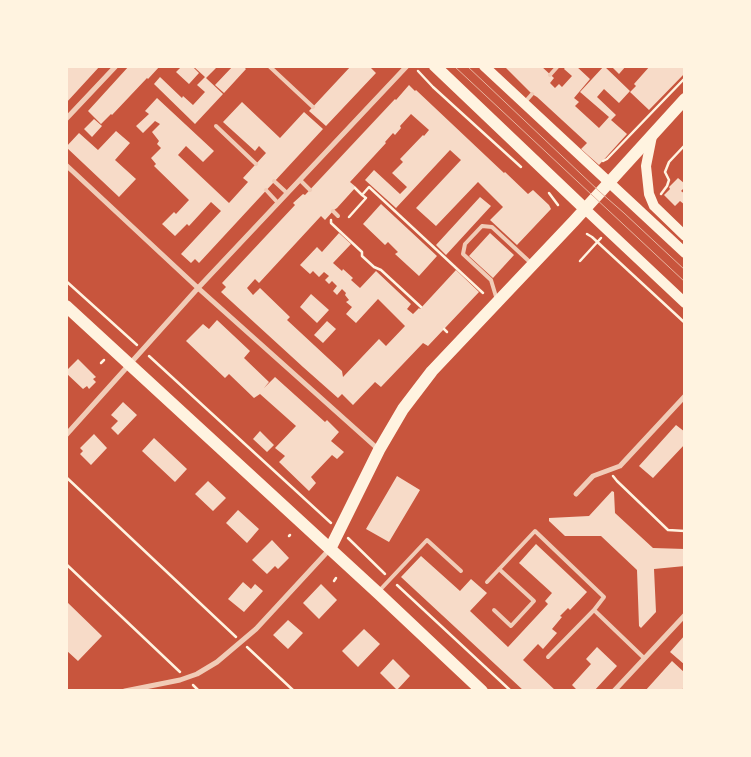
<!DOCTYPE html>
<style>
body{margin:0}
#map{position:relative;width:751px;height:757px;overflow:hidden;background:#c8553d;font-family:Literata,serif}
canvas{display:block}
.frame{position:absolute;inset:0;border:68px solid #fff3e0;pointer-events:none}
</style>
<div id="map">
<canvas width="751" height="757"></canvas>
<div class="frame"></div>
</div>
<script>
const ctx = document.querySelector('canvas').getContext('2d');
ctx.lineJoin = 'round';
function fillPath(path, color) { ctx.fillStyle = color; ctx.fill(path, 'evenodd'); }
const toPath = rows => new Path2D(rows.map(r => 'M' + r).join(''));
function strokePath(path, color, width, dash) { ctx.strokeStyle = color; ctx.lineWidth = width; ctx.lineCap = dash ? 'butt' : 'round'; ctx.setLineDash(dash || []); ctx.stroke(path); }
fillPath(toPath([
 [66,66,100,66,66,103],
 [129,66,160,66,148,79,147,78,112,115,111,114,101,124,88,111],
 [182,66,192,66,199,73,189,84,176,72],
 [193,66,215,66,216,68,206,78,223,94,195,124,154,84,160,77,182,98,183,96,193,105,205,92,197,85,205,77],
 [233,66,243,66,246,69,224,93,215,85],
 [351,66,373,66,371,68,376,73,326,126,309,111],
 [504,66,541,66,554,78,550,83,555,88,559,84,562,87,572,76,564,69,566,66,576,66,590,79,574,98,579,102,575,106,599,128,609,117,580,92,604,66,630,91,619,103,604,89,597,97,616,115,611,120,627,134,599,165,581,149,587,143,537,97,532,94],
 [611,66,626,66,619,74],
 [650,66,685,66,685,73,649,110,630,92,636,86,634,84],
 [409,85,415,91,416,90,504,173,505,172,528,194,533,190,549,205,551,209,517,245,490,220,503,207,478,182,436,226,416,208,461,160,450,150,396,208,365,180,374,170,400,194,407,187,392,173,403,162,400,159,423,135,424,136,429,130,411,114,400,126,401,128,395,135,393,133,385,142,386,143,350,182,356,187,337,208,334,210,325,220,321,216,259,283,255,279,247,288,253,295,260,288,290,317,287,320,342,371,343,377,379,339,386,346,405,326,378,299,356,323,346,314,352,307,346,302,349,300,345,295,346,293,342,289,337,295,333,291,337,286,332,281,329,284,325,280,329,276,324,272,319,277,313,271,310,274,300,265,317,247,322,252,339,233,351,244,333,263,342,271,343,269,353,278,351,280,360,288,376,271,411,304,407,309,413,314,419,308,420,309,456,270,479,292,428,346,423,343,381,387,375,382,353,405,342,394,338,398,303,367,221,292,226,287,222,283,295,205,293,203,303,194,305,195,395,99,396,100],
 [157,98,214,151,203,162,186,146,178,155,229,203,248,182,243,178,266,153,259,146,255,151,223,122,242,102,280,138,304,112,323,129,199,263,195,259,191,263,181,254,221,211,211,202,189,226,187,224,175,236,162,224,174,212,176,214,189,200,154,166,156,164,151,158,161,148,157,144,159,141,152,132,160,124,155,121,143,133,136,126,149,114,145,111],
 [94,119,102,126,92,137,84,129],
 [116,131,130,143,115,160,136,179,119,197,66,147,79,133,98,150],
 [678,178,685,184,685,187,681,191,685,194,685,205,680,201,675,206,664,195,670,189,669,187],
 [480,197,491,206,446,255,436,245],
 [381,204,437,256,419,276,395,254,398,252,388,242,385,245,363,224],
 [490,233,514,255,493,278,469,256],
 [311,294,329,310,317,323,300,307],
 [217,320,250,351,244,358,269,382,264,388,275,377,325,422,327,420,339,432,331,441,344,452,337,459,332,455,311,477,316,483,309,491,279,462,285,456,275,448,296,426,260,394,254,398,229,374,225,378,186,341,203,324,209,329],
 [327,321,336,329,323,343,314,335],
 [78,359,96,377,93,379,96,382,89,389,87,386,83,389,66,373,66,371],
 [123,402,137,415,118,435,111,428,118,421,111,415],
 [676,425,685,432,685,444,653,478,639,466],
 [260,431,274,445,267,452,253,439],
 [94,434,107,448,91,465,80,454,83,451,80,448],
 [154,438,187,469,175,482,142,451],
 [397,476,420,490,389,542,366,529],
 [208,481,226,498,213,511,195,494],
 [612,491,614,492,615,513,653,548,685,549,685,566,654,569,656,612,641,628,639,626,637,570,601,536,565,536,549,521,549,518,589,516],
 [238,510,259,529,247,543,226,523],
 [272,540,289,558,278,569,275,566,267,574,252,560],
 [536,544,587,592,570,610,568,608,560,616,562,617,552,629,557,633,543,649,538,644,523,660,556,691,524,691,401,577,421,556,460,591,471,579,487,593,470,611,508,647,548,604,545,601,552,593,519,563],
 [243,582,251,589,255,584,263,591,244,612,228,599],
 [321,584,337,600,319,619,303,603],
 [66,601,102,636,78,661,66,650],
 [288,620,303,633,288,649,273,635],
 [364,629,380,644,358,667,342,651],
 [685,635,685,665,670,652],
 [597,647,617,666,594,691,578,691,572,685,591,664,586,659],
 [393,659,410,676,397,690,380,673],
 [672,661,685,673,685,686,681,691,645,691]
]), '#f7dbc8');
strokePath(toPath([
 [418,71,433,87,521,167],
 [603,161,607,159,685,78],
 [355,188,362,195],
 [549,193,558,205],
 [661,194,667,186,669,180,665,172,669,162,685,145],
 [349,217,366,198,362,195,369,187,483,293],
 [331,220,331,223,362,252,362,256,374,267,381,270,421,307],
 [587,234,592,237,685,323],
 [580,261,601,238],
 [66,281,137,345],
 [444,329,447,332],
 [149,356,331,523],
 [101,363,104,360],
 [613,476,617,481,668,530,685,531],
 [66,477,236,637],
 [289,536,290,535],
 [348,538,385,574],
 [66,564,180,672],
 [334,581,336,578],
 [397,585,511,691],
 [247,647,294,691],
 [193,685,199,691]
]), '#fff3e0', 2.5);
strokePath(toPath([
 [269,66,313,107],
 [550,75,558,66],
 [525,102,532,94],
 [216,126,256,164],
 [300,180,310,190],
 [274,181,287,193],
 [266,190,278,203],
 [333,211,338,216],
 [497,300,491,280,463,254,465,244,482,226,492,227,532,264],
 [487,582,535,531,604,597,594,610,644,658],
 [379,591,427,540,461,571],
 [494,610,511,626,534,601,499,569],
 [548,657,594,610]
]), '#f1ccb7', 4);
strokePath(toPath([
 [66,119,116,66],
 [66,165,198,288,378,449],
 [66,435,198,288,407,66],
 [576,494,593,476,620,466,685,396],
 [125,691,180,680,197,674,217,662,256,629,329,550],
 [614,691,685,615]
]), '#f1ccb7', 5);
strokePath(toPath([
 [484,66,685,253],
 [652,136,646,166,649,194,654,206,685,236],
 [585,209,685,303]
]), '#fff3e0', 10);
strokePath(toPath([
 [435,66,585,209],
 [66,306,378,593,482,691],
 [330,549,379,450,403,409,432,371,574,221,685,99]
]), '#fff3e0', 12);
strokePath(toPath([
 [454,66,685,282],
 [467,66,600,192,624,213,685,270]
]), '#e9b49f', 1);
</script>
